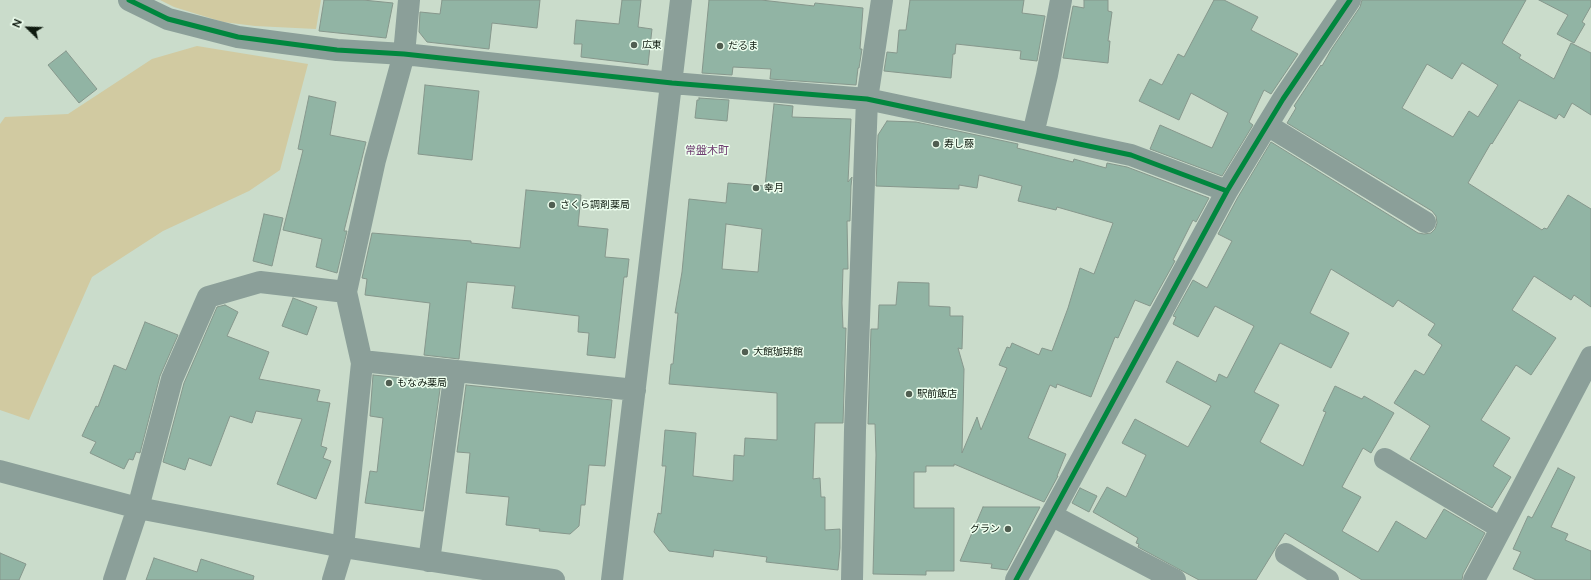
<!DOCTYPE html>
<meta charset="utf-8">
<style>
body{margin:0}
#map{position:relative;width:1591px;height:580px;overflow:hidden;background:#cadccb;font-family:"DM Sans",sans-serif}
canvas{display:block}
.north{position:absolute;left:8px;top:8px;width:40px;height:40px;-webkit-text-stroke:3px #eeffef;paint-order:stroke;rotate:293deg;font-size:11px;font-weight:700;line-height:16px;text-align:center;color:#0e1a0f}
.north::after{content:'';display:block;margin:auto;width:14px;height:18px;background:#0e1a0f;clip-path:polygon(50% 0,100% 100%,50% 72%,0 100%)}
</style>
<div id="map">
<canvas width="1591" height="580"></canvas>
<div class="north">N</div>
</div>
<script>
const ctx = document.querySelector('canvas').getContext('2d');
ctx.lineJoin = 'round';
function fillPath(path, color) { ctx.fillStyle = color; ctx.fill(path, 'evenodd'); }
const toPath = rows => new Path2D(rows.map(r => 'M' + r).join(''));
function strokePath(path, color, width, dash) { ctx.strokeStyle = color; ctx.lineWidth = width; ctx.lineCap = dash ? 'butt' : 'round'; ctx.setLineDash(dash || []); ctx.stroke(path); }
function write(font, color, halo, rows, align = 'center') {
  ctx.font = font + ' "DM Sans","Noto Sans JP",sans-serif'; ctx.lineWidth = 3; ctx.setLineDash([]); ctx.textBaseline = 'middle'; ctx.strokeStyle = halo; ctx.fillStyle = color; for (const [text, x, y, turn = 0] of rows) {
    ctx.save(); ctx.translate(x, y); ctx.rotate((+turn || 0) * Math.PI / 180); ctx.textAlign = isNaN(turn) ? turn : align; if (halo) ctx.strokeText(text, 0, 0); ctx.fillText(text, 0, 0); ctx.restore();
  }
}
fillPath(toPath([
 [160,0,321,0,316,29,255,26,223,22,174,7],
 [197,46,308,64,280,170,249,191,163,231,92,277,29,420,0,410,0,124,5,117,68,114,152,59]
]), '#d1caa1');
const building = toPath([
 [324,0,363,0,393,3,386,38,319,31,324,0],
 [442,0,540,0,537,28,492,23,489,49,427,42,419,32,420,12,440,14,442,0],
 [622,0,641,0,638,27,652,29,648,65,581,57,582,44,574,44,576,20,619,24,622,0],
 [709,0,761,0,814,6,815,3,863,8,860,49,862,49,859,68,858,68,856,85,770,79,771,69,733,67,732,75,702,73,709,0],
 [910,0,1024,0,1022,13,1045,16,1037,61,1020,59,1021,51,956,44,955,54,953,54,951,78,884,71,887,52,897,53,899,30,906,30,910,0],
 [1084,0,1108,0,1108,11,1112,12,1108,41,1110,41,1108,63,1063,58,1073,6,1084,8,1084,0],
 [1214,0,1224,0,1258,17,1251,30,1298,54,1271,94,1264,90,1249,122,1253,125,1222,176,1150,149,1160,125,1212,148,1228,113,1191,93,1179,120,1139,101,1150,79,1162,85,1178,54,1184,57,1214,0],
 [1362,0,1526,0,1502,43,1521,55,1519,58,1554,79,1571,43,1591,53,1591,115,1572,103,1564,118,1559,114,1556,119,1519,100,1492,144,1491,143,1468,183,1542,230,1544,228,1547,229,1568,195,1591,209,1591,307,1574,295,1571,300,1534,276,1512,310,1556,338,1531,375,1516,365,1481,420,1510,438,1493,466,1511,477,1492,508,1410,459,1430,426,1394,403,1415,370,1424,375,1442,345,1428,335,1435,324,1398,300,1393,307,1331,269,1310,313,1349,333,1331,368,1280,343,1254,392,1279,405,1260,442,1303,466,1326,412,1323,411,1335,386,1362,399,1364,396,1394,413,1371,453,1363,448,1342,487,1361,497,1342,531,1378,552,1396,521,1426,539,1444,509,1485,533,1463,574,1462,580,1362,580,1285,533,1256,580,1199,580,1138,547,1139,544,1136,543,1138,538,1093,512,1107,487,1126,497,1146,455,1122,443,1135,419,1188,447,1211,406,1166,382,1177,361,1216,382,1219,374,1227,378,1254,326,1215,306,1198,337,1173,324,1176,317,1173,316,1193,280,1207,288,1232,241,1218,234,1238,197,1271,142,1418,233,1424,234,1431,233,1435,229,1437,223,1436,216,1432,211,1287,123,1296,108,1294,106,1321,65,1322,66,1331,50,1360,7,1362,0],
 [1462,63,1498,85,1478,117,1469,111,1453,137,1402,108,1427,64,1452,79,1462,63],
 [1539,0,1591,0,1591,6,1582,22,1585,24,1574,43,1557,34,1568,15,1539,0],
 [66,51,97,89,79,103,48,65,66,51],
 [425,85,479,91,472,160,418,154,425,85],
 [309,96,336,102,330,135,366,142,344,231,347,231,337,273,316,267,322,239,283,230,303,150,298,149,309,96],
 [699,98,729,100,727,121,695,118,697,100,699,100,699,98],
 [774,104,793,106,792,117,851,119,848,182,852,177,851,186,850,221,847,221,848,269,843,269,842,303,843,328,846,328,843,423,815,423,813,479,820,478,821,497,825,497,825,530,840,529,840,548,838,570,766,562,767,557,714,550,713,557,669,551,654,532,658,513,661,514,666,466,662,466,665,430,696,433,693,476,733,481,734,455,744,456,745,438,777,440,777,393,669,384,671,364,673,364,678,313,675,313,682,272,689,199,726,203,728,183,765,186,774,104],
 [726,224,762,229,758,272,722,269,726,224],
 [887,121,916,122,1018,144,1017,148,1073,162,1074,159,1106,168,1107,163,1127,167,1209,198,1196,222,1193,220,1173,260,1175,261,1150,306,1135,300,1118,338,1115,337,1091,397,1057,384,1056,388,1050,385,1028,438,1066,454,1057,476,1058,476,1044,502,954,464,954,466,926,466,926,472,914,472,914,508,954,508,954,571,926,571,926,575,873,574,876,455,875,424,868,424,871,329,878,329,879,305,896,305,898,282,929,283,929,306,950,307,950,316,963,316,962,349,958,348,964,369,962,453,977,417,981,430,1007,368,999,365,1007,347,1010,348,1012,343,1039,355,1042,348,1052,351,1068,308,1080,268,1094,274,1113,223,1057,207,1056,210,1018,201,1022,186,979,175,977,188,959,185,959,189,876,186,878,135,887,121],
 [526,190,581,195,578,226,608,229,605,257,629,259,627,277,624,277,615,358,587,355,589,333,578,332,579,316,512,308,515,286,467,282,459,359,424,355,430,303,365,295,367,279,362,278,372,233,471,241,471,243,520,248,526,190],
 [264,214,283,218,272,266,253,261,264,214],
 [293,298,317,307,307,335,282,326,293,298],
 [225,305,238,312,227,336,269,352,259,379,320,390,317,401,330,403,321,446,327,448,323,458,331,461,316,499,277,484,302,419,256,411,252,423,230,416,211,466,189,458,185,470,163,462,184,383,217,307,225,305],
 [145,322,178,335,160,376,140,453,136,452,133,460,129,459,124,469,90,453,96,442,82,436,96,406,98,407,114,365,126,370,145,322],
 [373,375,441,382,423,511,365,503,370,471,377,472,383,418,370,416,373,375],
 [466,385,612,400,605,466,589,465,585,505,581,505,579,526,570,534,539,531,540,529,506,525,509,497,466,493,470,453,457,452,466,385],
 [1558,468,1575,477,1551,527,1568,534,1565,540,1591,551,1591,580,1536,580,1513,569,1521,552,1513,549,1528,516,1532,518,1558,468],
 [1080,488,1097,496,1089,512,1072,503,1080,488],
 [983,507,1040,507,1007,570,991,568,992,564,960,561,983,507],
 [0,553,26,564,19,580,0,580,0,553],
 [154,558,197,572,201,559,254,576,253,580,146,580,154,558]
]);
fillPath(building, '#91b4a4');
strokePath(building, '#86978c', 1);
strokePath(toPath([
 [129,0,168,19,238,37,337,50,404,54,672,83,867,99,1131,155,1227,191],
 [1267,125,1425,222],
 [1033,134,1047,75,1061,0],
 [362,361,635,390],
 [1385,459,1501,528],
 [0,471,138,508,343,547,554,580],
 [1051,515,1175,580],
 [1286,554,1328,580],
 [429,561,455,371],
 [114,580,138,508,172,379,208,297,260,282,346,292],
 [333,580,343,547,362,363,346,292,375,160,404,54,409,0],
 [612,580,681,0],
 [852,580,855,430,867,99,882,0],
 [1016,580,1227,191,1283,99,1350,0],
 [1474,580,1591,357]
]), '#8b9f99', 22);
strokePath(toPath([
 [129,0,168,19,238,37,337,50,404,54,672,83,867,99,1131,155,1227,191],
 [1016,580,1227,191,1283,99,1350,0]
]), '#00873e', 5);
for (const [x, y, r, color] of [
 [634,45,4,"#505e51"],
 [720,46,4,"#505e51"],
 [936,144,4,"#505e51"],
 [756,188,4,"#505e51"],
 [552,205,4,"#505e51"],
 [745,352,4,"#505e51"],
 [389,383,4,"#505e51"],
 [909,394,4,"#505e51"],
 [1008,529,4,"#505e51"]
]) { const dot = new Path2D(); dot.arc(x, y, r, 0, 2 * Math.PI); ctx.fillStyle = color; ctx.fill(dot); strokePath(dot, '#eeffef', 1.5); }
write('10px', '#0e1a0f', '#eeffef', [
 ["広東",642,45],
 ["だるま",728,46],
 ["寿し藤",944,144],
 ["幸月",764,188],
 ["さくら調剤薬局",560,205],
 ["大館珈琲館",753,352],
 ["もなみ薬局",397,383],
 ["駅前飯店",917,394],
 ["グラン",1000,529,"right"]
], 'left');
write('11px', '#6f3e71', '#eeffef', [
 ["常盤木町",707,151]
]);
</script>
